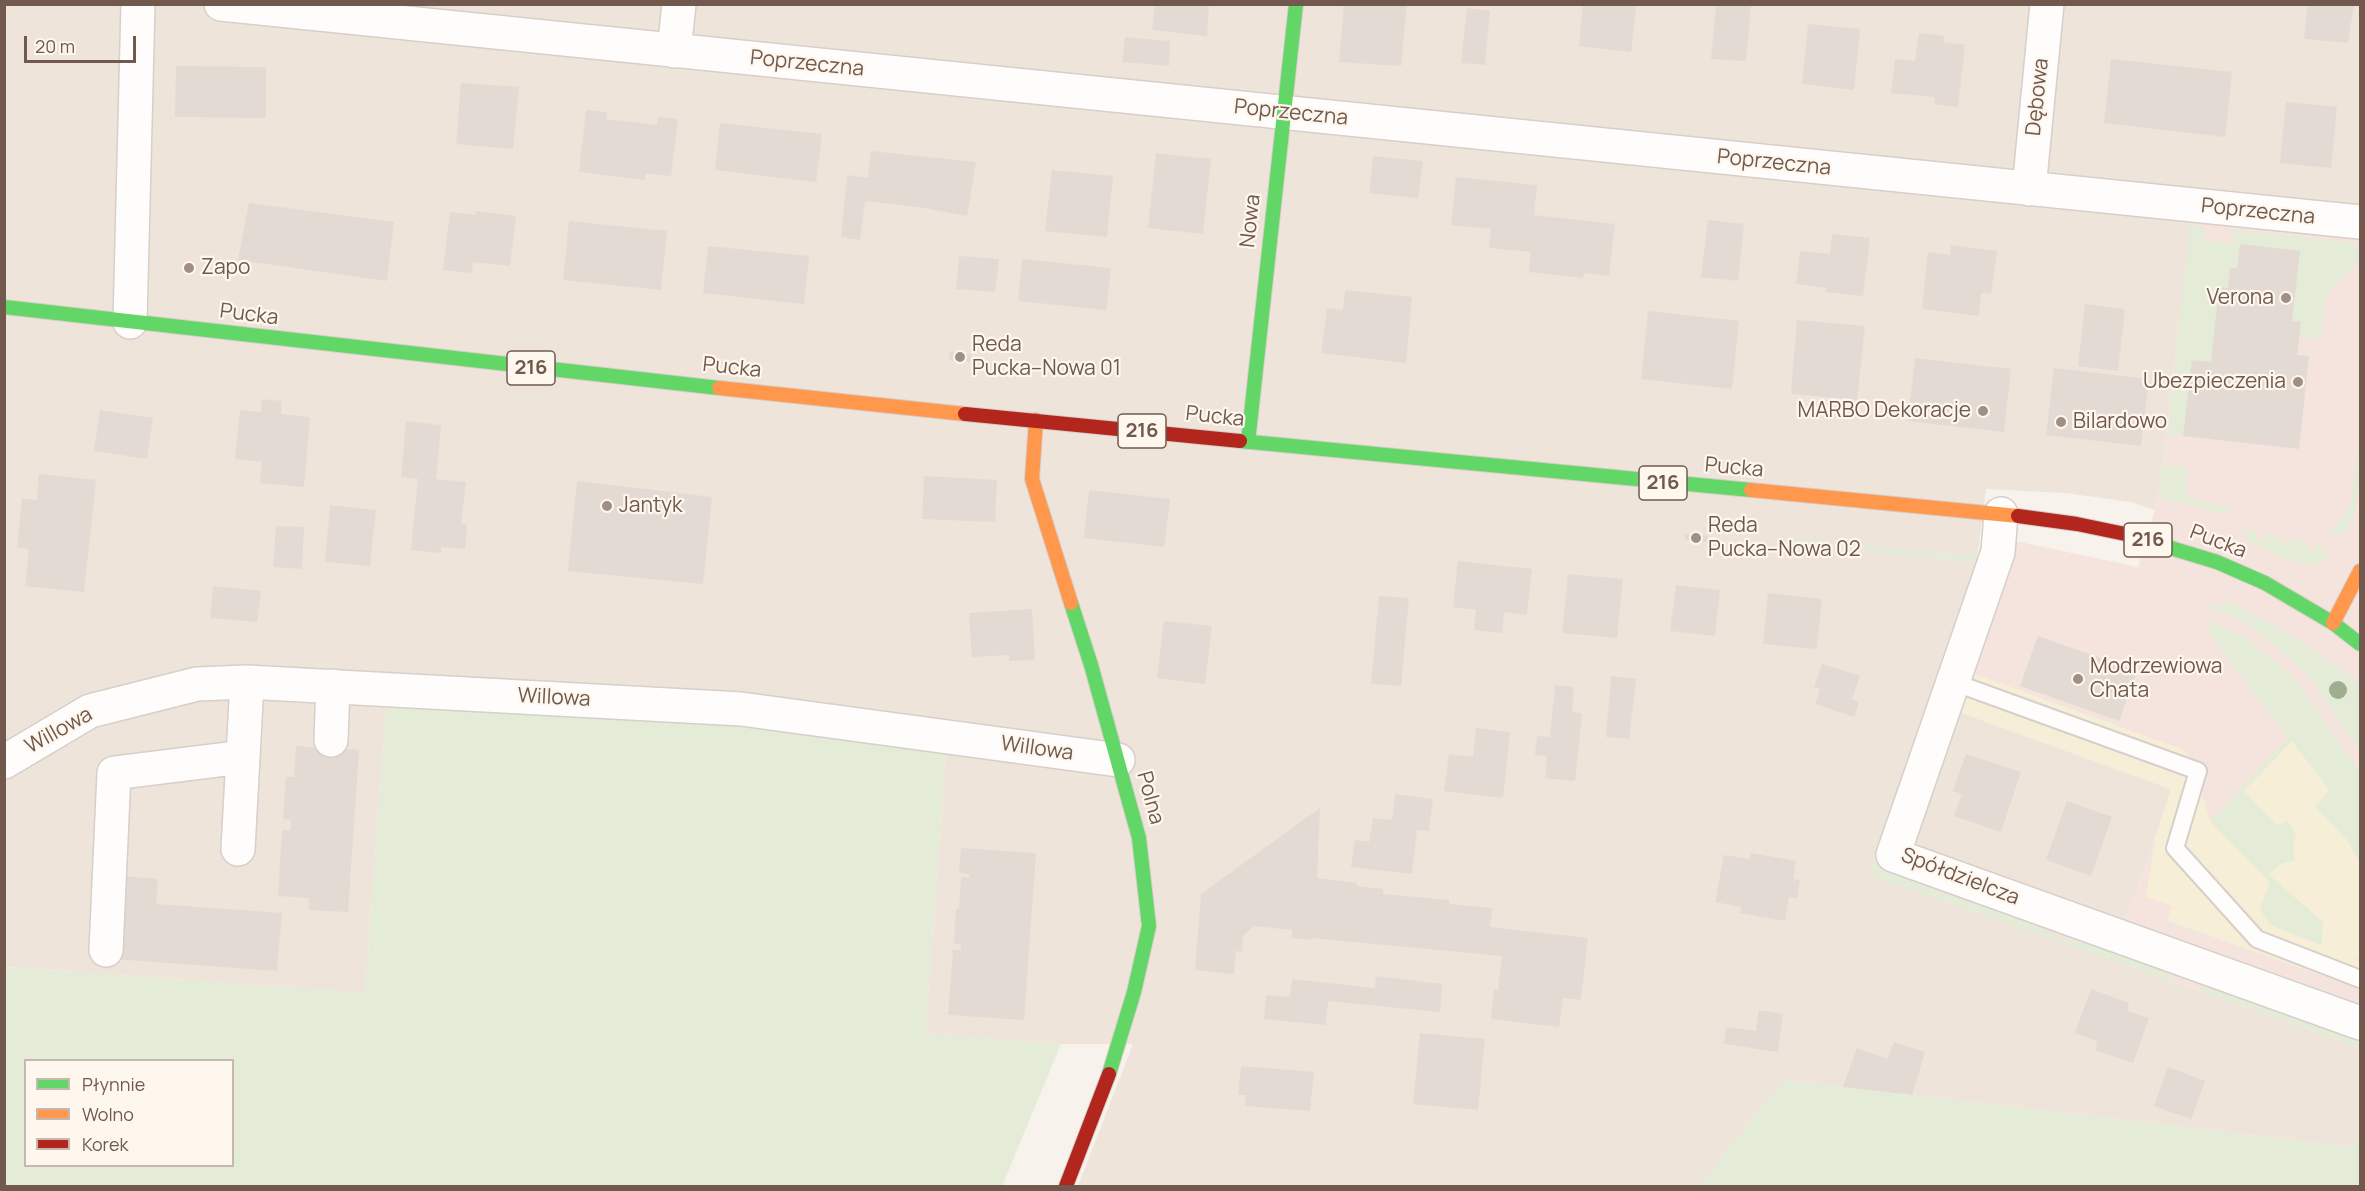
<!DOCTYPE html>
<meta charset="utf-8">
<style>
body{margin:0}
#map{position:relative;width:2365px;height:1191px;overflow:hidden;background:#f7f2ec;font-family:Manrope,sans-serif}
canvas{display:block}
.frame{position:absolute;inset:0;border:6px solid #72594e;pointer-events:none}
.legend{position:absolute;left:24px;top:1059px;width:210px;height:108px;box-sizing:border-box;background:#fef7ee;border:2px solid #c6b8ae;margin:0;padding:8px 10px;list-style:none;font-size:18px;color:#72594e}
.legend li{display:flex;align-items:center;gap:12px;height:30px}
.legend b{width:30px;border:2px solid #c6b8ae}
.scale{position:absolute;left:24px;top:36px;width:112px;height:27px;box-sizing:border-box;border:3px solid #72594e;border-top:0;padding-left:8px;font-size:18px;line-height:21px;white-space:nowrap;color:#72594e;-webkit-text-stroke:4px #fef7ee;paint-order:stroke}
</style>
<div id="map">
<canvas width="2365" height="1191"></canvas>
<div class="frame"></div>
<ul class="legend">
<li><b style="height:8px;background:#63d668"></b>Płynnie</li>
<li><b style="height:8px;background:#ff974d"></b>Wolno</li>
<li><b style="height:8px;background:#b3261e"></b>Korek</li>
</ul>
<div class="scale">20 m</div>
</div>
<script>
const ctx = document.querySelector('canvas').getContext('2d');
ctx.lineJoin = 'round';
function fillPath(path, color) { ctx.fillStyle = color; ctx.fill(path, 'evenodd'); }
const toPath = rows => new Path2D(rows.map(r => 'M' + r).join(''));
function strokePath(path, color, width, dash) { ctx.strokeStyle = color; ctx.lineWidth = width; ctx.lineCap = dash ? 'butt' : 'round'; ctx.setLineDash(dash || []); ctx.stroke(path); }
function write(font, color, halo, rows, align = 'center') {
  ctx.font = font + ' Manrope,sans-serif'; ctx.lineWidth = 4.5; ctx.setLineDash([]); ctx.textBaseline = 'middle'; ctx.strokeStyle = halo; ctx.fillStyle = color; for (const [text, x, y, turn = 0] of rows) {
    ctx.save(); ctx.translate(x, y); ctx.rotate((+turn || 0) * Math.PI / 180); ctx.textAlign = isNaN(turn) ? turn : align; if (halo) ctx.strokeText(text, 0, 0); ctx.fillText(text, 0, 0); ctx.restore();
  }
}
fillPath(toPath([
 [4,5,2360,5,2360,240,2191,221,2161,480,2155,510,2131,502,2065,493,1986,489,1976,569,1931,702,2172,790,2111,960,2360,1048,2360,1137,2351,1147,1784,1080,1699,1186,1078,1186,1133,1044,1061,1044,925,1034,946,748,387,700,365,993,5,967]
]), '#efe4da');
fillPath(toPath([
 [2191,221,2360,240,2360,1048,2111,960,2172,790,1930,702,1976,569,1982,534,2138,567,2155,510,2161,480]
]), '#f4e4dd');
fillPath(toPath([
 [2190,225,2205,227,2205,240,2232,244,2234,230,2355,243,2353,249,2360,250,2360,262,2357,262,2326,296,2320,338,2299,336,2301,322,2292,321,2297,275,2230,268,2228,288,2219,288,2211,362,2192,360,2183,436,2167,435],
 [2360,431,2360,472,2356,510,2345,533,2330,535,2350,507],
 [2163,465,2188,468,2186,497,2230,508,2227,515,2158,497],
 [2245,529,2257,532,2256,540,2262,541,2264,533,2281,537,2281,543,2287,544,2288,539,2307,543,2306,550,2312,552,2315,545,2321,546,2330,557,2316,564,2307,565,2290,561,2248,542],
 [1802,539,1978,556,1981,562,1891,839,1880,840,1930,702,1977,563,1783,543],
 [2231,602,2305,644,2360,683,2360,751,2310,678,2287,656,2260,633,2237,619,2204,607],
 [2207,620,2245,637,2289,673,2316,708,2360,773,2360,863,2347,840,2314,807,2287,821,2296,836,2293,847,2295,860,2280,864,2268,874,2324,922,2321,945,2270,926,2260,909,2269,882,2210,821,2288,738,2209,633],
 [387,700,790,725,946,748,925,1034,1061,1044,1002,1186,5,1186,4,967,365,993],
 [26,1060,232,1060,232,1166,26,1166],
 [1874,858,1884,859,2044,925,2042,931,2059,940,2105,944,2173,972,2170,981,1869,875],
 [2203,979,2360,1035,2360,1048,2199,991],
 [1784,1080,2350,1147,2360,1137,2360,1186,1699,1186]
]), '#e4ecd8');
fillPath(toPath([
 [1972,673,2184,750,2200,767,2203,798,2210,821,2270,882,2260,909,2270,925,2321,945,2323,922,2268,874,2280,864,2295,860,2293,847,2296,836,2288,821,2277,825,2244,791,2292,741,2329,790,2315,807,2347,840,2360,863,2360,957,2353,957,2360,961,2360,989,2168,921,2172,906,2146,897,2155,838,2171,789,1959,712]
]), '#f7eed7');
fillPath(toPath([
 [1155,4,1209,4,1207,36,1152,30],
 [1344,4,1407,4,1401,66,1339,62],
 [1583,4,1636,4,1631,52,1579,46],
 [1716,4,1751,6,1746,61,1711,59],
 [2308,4,2354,4,2348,43,2304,39],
 [1467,8,1490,11,1485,65,1461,63],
 [1808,24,1860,29,1854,90,1802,84],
 [1919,33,1944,36,1943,42,1965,45,1958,107,1934,104,1935,97,1891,93,1895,59,1915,61],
 [1125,37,1170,41,1169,66,1122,62],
 [2111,59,2232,72,2225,137,2104,123],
 [176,66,266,67,266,118,175,117],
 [461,83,519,87,513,149,456,144],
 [2286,102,2337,107,2331,168,2280,163],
 [586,110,607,112,606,119,657,125,658,117,678,119,671,176,645,173,645,180,579,172],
 [720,123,822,134,816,182,715,170],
 [871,151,976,162,967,216,918,207,865,201,860,240,841,237,847,175,868,178],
 [1156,153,1211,159,1203,234,1148,228],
 [1373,156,1423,161,1418,198,1369,193],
 [1052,170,1113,176,1107,237,1045,231],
 [1456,177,1537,185,1534,215,1615,224,1609,276,1584,273,1583,278,1529,272,1531,252,1489,248,1491,229,1451,225],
 [249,203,394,222,387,281,238,260],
 [476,211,516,216,510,266,473,262,472,273,443,270,450,212,475,215],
 [1708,220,1744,224,1738,281,1701,277],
 [569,221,667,231,661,290,563,280],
 [1832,234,1870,238,1863,296,1825,292,1826,288,1796,284,1800,251,1830,254],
 [2240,244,2300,251,2292,321,2301,322,2297,355,2309,356,2299,449,2183,436,2192,360,2211,362,2219,287,2228,288,2230,268,2237,268],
 [1951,245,1997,251,1991,294,1981,293,1979,316,1922,309,1928,252,1950,255],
 [708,246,809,256,804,304,703,293],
 [959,256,999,259,995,292,956,289],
 [1022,259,1111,268,1106,310,1018,301],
 [1345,290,1412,297,1406,363,1321,353,1327,308,1343,310],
 [2085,304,2125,309,2118,371,2078,366],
 [1648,311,1739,321,1732,389,1641,379],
 [1797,320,1865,326,1857,400,1791,394],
 [950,352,971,354,970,362,949,360],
 [1915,358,2011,369,2004,432,1908,421],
 [2054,368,2149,379,2141,446,2046,435],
 [262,399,282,401,281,414,310,417,304,487,260,483,262,462,235,459,240,410,261,412],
 [100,410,153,418,147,459,94,451],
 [406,421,441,425,436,479,466,482,461,523,467,524,465,549,441,547,441,553,411,550,418,479,401,477],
 [39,474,96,480,84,592,25,586,29,549,17,548,22,498,37,500],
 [924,476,997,480,995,522,922,519],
 [577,481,712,497,703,584,568,571],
 [1089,490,1170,499,1164,547,1084,538],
 [330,505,376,510,370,566,325,562],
 [276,526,304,527,302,569,273,567],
 [1685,534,1708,536,1708,542,1685,540],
 [1458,561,1532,569,1527,615,1504,612,1502,633,1474,630,1476,610,1453,607],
 [1568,574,1623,579,1617,638,1562,633],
 [1676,585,1720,590,1715,636,1670,631],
 [213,586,261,591,257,622,210,618],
 [1768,593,1822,599,1817,649,1763,644],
 [1379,596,1409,598,1401,686,1371,684],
 [1032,609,1035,660,1009,661,1009,655,972,657,969,613],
 [1164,621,1212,626,1205,684,1157,678],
 [2038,636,2137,671,2119,721,2020,686],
 [1822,664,1860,676,1852,699,1859,702,1854,717,1815,704,1820,689,1814,687],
 [1611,676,1636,679,1629,739,1606,737],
 [1555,685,1574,687,1572,712,1582,713,1575,781,1545,778,1547,756,1535,755,1537,736,1550,737],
 [1476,728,1510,732,1503,798,1444,791,1449,754,1473,757],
 [296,746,359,750,348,912,309,910,309,898,278,896,282,830,290,830,291,820,283,819,286,777,294,777],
 [1966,754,2021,772,2001,832,1954,816,1962,794,1953,791],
 [1395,794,1433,799,1429,831,1417,830,1412,874,1351,867,1355,840,1369,842,1373,818,1392,820],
 [2067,801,2112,817,2091,876,2046,860],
 [1320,808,1317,878,1357,883,1357,886,1383,889,1383,894,1449,900,1449,904,1492,908,1490,927,1588,938,1581,1000,1563,998,1559,1027,1491,1019,1494,989,1498,990,1502,956,1312,938,1312,940,1292,938,1292,930,1254,926,1243,936,1242,952,1236,951,1234,974,1195,970,1201,894],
 [961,848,1036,853,1024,1020,948,1015,953,950,961,950,961,944,954,944,956,909,959,909,961,877,969,878,969,874,959,873],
 [1751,853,1796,861,1793,879,1800,880,1797,898,1789,897,1785,921,1740,913,1741,907,1715,902,1724,855,1750,859],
 [120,876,158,879,156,904,282,913,277,971,114,959],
 [1376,976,1442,984,1440,1012,1328,1001,1326,1025,1264,1019,1266,995,1290,997,1292,979,1375,988],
 [2091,989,2129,1003,2127,1011,2149,1018,2133,1063,2095,1050,2097,1041,2075,1033],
 [1759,1010,1783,1014,1778,1052,1724,1044,1726,1027,1756,1031],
 [1420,1033,1485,1039,1478,1110,1413,1104],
 [1894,1042,1925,1052,1912,1095,1843,1087,1857,1048,1887,1059],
 [1241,1066,1314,1072,1310,1111,1245,1106,1246,1095,1238,1095],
 [2168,1067,2205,1081,2191,1119,2154,1106]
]), '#e3dad4');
const lane = toPath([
 [1953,682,2198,771,2175,848,2257,939,2360,979]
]);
const street = toPath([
 [221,4,2360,222],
 [674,51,679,4],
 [2029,189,2047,4],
 [130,322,138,4],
 [2001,514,1998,552,1893,855,2360,1023],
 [331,740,333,686],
 [243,757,247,682],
 [4,762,90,711,197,684,247,682,741,709,1118,760],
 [106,950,114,773,243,757,238,849]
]);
const fast = toPath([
 [4,307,719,388],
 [1240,441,1751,490],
 [1248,442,1296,4],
 [2161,545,2217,562,2265,583,2333,623,2360,644],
 [1071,603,1091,665,1139,838,1149,926,1134,992,1109,1074]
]);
const slow = toPath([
 [719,388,965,414],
 [1036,420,1032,479,1071,603],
 [1751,490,2018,516],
 [2333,623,2360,571]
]);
const jam = toPath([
 [965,414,1240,441],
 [2018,516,2077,524,2130,535,2161,545],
 [1066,1186,1109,1074]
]);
strokePath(lane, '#d6cfca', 20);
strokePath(street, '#d6cfca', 36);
strokePath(fast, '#d6cec8', 16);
strokePath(slow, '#d6cec8', 16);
strokePath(jam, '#d6cec8', 16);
strokePath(lane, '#fefdfc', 16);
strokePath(street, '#fefdfc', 33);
strokePath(fast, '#63d668', 14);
strokePath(slow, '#ff974d', 14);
strokePath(jam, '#b3261e', 14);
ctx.fillStyle = '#9fae91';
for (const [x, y] of [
 [2338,690]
]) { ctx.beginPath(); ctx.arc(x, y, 9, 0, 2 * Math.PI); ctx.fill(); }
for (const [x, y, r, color] of [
 [189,268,6,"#a18f85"],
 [2286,298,6,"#a18f85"],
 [960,357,6,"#a18f85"],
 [2298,382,6,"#a18f85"],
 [1983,411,6,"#a18f85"],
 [2061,422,6,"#a18f85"],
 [607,506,6,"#a18f85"],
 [1696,538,6,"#a18f85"],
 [2078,679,6,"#a18f85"]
]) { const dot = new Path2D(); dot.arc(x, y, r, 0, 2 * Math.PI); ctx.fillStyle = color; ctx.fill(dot); strokePath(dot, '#fef7ee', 2); }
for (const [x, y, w] of [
 [531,368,48],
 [1142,431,48],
 [1663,483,48],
 [2148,540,48]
]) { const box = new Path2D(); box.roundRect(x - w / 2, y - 17, w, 34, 4.5); ctx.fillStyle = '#fef7ee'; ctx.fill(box); strokePath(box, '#72594e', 1.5); }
write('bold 20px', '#72594e', null, [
 ["216",531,368],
 ["216",1142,431],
 ["216",1663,483],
 ["216",2148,540]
]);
write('21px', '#72594e', '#fef7ee', [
 ["Poprzeczna",807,64,6],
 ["Dębowa",2038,97,-84],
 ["Poprzeczna",1291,113,6],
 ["Poprzeczna",1774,163,6],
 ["Poprzeczna",2258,212,6],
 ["Nowa",1251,221,-84],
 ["Pucka",249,315,7],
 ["Pucka",732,368,6],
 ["Pucka",1215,417,6],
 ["Pucka",1734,468,5],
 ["Pucka",2218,542,21],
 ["Willowa",554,698,3],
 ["Willowa",59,731,-29],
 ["Willowa",1037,749,8],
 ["Polna",1150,798,75],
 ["Spółdzielcza",1960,877,21]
]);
write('21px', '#72594e', '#fef7ee', [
 ["Zapo",201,268],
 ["Verona",2274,298,"right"],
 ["Reda",972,345],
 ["Pucka–Nowa 01",972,369],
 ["Ubezpieczenia",2286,382,"right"],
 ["MARBO Dekoracje",1971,411,"right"],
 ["Bilardowo",2073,422],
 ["Jantyk",619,506],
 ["Reda",1708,526],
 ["Pucka–Nowa 02",1708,550],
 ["Modrzewiowa",2090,667],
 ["Chata",2090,691]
], 'left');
</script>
